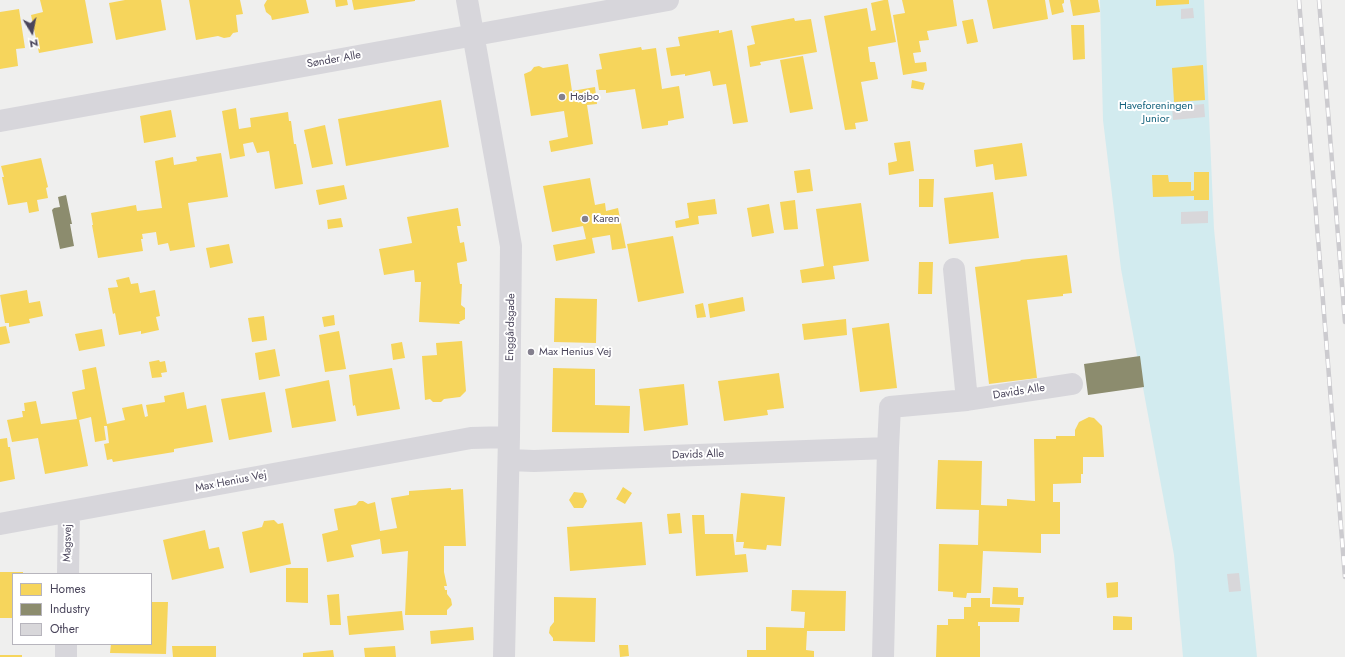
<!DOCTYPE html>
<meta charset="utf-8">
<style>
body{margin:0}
#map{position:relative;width:1345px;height:657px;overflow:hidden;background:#efefee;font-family:Jost,sans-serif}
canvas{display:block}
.legend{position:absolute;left:12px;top:573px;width:140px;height:72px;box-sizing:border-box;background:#fff;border:1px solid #b7b5bd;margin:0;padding:5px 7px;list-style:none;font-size:12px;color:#4a455b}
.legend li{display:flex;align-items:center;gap:8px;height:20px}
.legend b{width:20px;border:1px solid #b7b5bd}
.north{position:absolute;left:12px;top:12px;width:40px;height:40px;-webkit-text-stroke:3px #fff;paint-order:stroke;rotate:170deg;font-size:11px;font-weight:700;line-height:16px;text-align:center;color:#4a455b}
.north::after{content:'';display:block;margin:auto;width:14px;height:18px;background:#4a455b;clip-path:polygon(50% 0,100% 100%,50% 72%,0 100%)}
</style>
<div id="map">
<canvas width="1345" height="657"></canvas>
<ul class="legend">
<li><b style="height:11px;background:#f6d55c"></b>Homes</li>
<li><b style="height:11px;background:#8c8c6e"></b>Industry</li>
<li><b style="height:11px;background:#d8d7da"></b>Other</li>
</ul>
<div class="north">N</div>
</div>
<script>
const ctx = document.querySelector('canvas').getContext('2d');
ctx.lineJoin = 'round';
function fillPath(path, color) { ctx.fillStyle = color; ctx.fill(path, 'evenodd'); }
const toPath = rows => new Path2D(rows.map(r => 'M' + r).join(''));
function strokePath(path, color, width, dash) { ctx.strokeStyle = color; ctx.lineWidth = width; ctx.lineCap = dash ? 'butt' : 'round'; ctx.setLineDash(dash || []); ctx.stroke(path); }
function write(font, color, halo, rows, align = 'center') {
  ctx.font = font + ' Jost,sans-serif'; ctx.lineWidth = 4; ctx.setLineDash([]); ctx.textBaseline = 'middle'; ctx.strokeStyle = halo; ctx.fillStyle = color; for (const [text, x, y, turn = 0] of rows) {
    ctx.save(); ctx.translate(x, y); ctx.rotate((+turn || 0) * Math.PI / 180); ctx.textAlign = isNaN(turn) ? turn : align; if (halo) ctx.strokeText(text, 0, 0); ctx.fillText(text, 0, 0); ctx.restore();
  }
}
fillPath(toPath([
 [1100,0,1204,0,1214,229,1257,657,1183,657,1174,555,1121,269,1103,120]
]), '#d2ebef');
fillPath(toPath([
 [40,0,85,0,93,43,39,53,31,15,43,12],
 [125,0,161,0,166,30,116,40,109,3],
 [189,0,240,0,243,14,236,15,238,32,233,33,230,37,224,38,218,36,196,40],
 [267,0,306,0,309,13,272,20,271,16,266,12,264,5],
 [335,0,347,0,348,5,336,7],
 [352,0,415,0,415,1,354,10],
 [884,0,888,0,896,42,868,47,870,62,875,62,878,79,861,82,868,121,855,123,856,129,845,130,824,16,867,8,871,31,876,30,871,3],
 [902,0,953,0,957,26,927,31,929,40,919,41,921,52,913,53,915,63,926,62,927,71,903,75,893,15,905,13],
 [987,0,1045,0,1048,19,993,29],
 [1049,0,1064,0,1064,3,1062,4,1064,12,1052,15],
 [1070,0,1098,0,1100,12,1073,16],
 [1156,0,1189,0,1189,4,1156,6],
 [19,9,25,48,16,49,18,66,0,69,0,12],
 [794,18,795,21,811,19,817,52,760,62,761,65,750,67,747,46,755,44,751,26],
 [973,19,978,42,967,44,962,21],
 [1071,25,1084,25,1085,59,1073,60],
 [719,30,719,33,732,30,748,122,733,124,726,84,713,86,710,71,685,76,685,74,671,76,666,48,680,46,678,37],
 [641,47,642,50,656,48,662,89,679,86,684,118,668,121,668,125,642,129,635,89,606,93,606,90,599,90,596,70,602,69,599,54],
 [803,56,813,109,790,113,780,60],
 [568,64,572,91,595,87,597,104,587,105,593,144,551,152,549,141,568,137,564,111,531,116,524,74,531,71,534,67,539,66,543,68],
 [1203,65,1205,100,1174,102,1172,68],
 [912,80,925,83,923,90,911,88],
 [441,100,449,147,346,166,338,119],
 [236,108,239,129,251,127,250,118,288,112,289,121,291,121,294,144,296,144,303,184,275,189,269,151,257,153,253,142,243,144,245,156,230,159,222,111],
 [171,110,176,137,144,143,140,116],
 [325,125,333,164,312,168,304,130],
 [910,141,914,171,889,175,888,163,897,161,894,143],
 [1022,143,1027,176,995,180,993,164,976,167,974,150],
 [221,153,228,197,188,203,195,247,170,251,168,243,158,245,156,232,142,234,143,239,141,239,143,251,98,258,92,225,93,225,91,213,136,205,137,211,162,208,155,161,173,157,174,165,197,161,196,157],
 [41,158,48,187,46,188,48,198,37,200,39,211,29,213,27,202,8,205,2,177,4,177,1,166],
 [810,169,813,191,797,193,794,171],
 [1194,172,1209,172,1209,200,1194,200,1194,196,1153,197,1152,175,1168,175,1169,182,1191,182,1191,191,1194,190],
 [590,178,595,205,605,203,606,211,618,208,626,248,612,250,610,235,592,238,595,253,556,261,553,245,586,239,583,226,552,232,543,186],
 [919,179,934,179,933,207,919,207],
 [344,185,347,199,319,205,316,190],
 [993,192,999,238,949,244,944,198],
 [715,199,717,214,698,216,699,224,676,228,675,221,689,218,687,203],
 [795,200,798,229,784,230,780,202],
 [861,203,869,261,833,266,835,279,802,283,800,270,824,266,816,209],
 [769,204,774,233,752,237,747,208],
 [458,208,461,226,457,226,460,243,464,242,467,261,457,263,460,284,462,284,461,305,465,308,465,319,459,322,460,324,419,322,421,282,415,282,414,270,384,275,379,249,412,243,407,217],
 [341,218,343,227,328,229,327,220],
 [673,236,684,293,638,302,627,244],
 [229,244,233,263,210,268,206,248],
 [1067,255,1072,293,1063,294,1063,296,1027,300,1037,378,989,384,975,267,1021,261,1020,260],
 [919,262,933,262,932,294,918,294],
 [129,277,131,284,138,283,140,293,155,290,160,316,156,317,159,330,141,334,141,331,119,335,115,313,113,314,108,288,118,287,116,280],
 [27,290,29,303,40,301,43,316,29,319,30,323,9,327,9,323,5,323,0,295],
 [743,297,745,311,710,318,708,304],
 [555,298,597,299,596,343,554,342],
 [703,303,706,317,697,318,695,305],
 [334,315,335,325,324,327,322,317],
 [264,316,267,340,252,342,248,318],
 [846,319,847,335,804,340,802,324],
 [889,323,897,388,860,392,852,328],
 [6,326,10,343,0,345,0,327],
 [102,329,105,346,79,351,75,334],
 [339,331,346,369,325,372,319,335],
 [462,341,466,391,460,397,444,399,441,402,433,402,430,399,425,400,422,356,437,355,436,343],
 [402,342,405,358,393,360,391,344],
 [275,349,280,376,259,380,255,353],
 [159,360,160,362,165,361,167,372,161,373,162,377,152,378,149,362],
 [96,367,107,424,125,420,122,408,142,404,145,417,148,416,146,405,165,402,164,396,184,392,187,409,206,405,213,442,174,449,174,452,113,462,112,459,107,460,104,444,109,443,107,426,104,426,106,440,95,442,91,417,79,420,88,466,45,474,38,438,12,442,7,420,23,417,22,411,25,411,24,403,36,401,41,424,77,419,72,392,85,389,82,370],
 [392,368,400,409,357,416,355,405,353,406,349,375],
 [553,368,595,369,595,405,630,406,629,433,552,432],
 [779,373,784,408,767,410,768,415,724,421,718,381],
 [329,380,336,421,292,428,285,389],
 [684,384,688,425,644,431,639,389],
 [265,392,272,432,229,440,221,399],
 [1089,417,1094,418,1102,426,1104,457,1083,457,1083,474,1081,474,1081,483,1053,484,1053,502,1060,502,1060,534,1041,534,1041,553,983,551,981,593,967,593,966,598,953,597,953,592,938,591,939,544,978,545,979,510,936,509,938,460,982,461,981,505,1007,506,1007,499,1035,501,1034,439,1056,439,1056,436,1075,436,1075,430,1079,422],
 [7,438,8,447,10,447,15,479,0,482,0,439],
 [623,487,632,493,625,504,616,499],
 [451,488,451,490,463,489,466,546,444,546,444,572,447,586,444,586,445,590,447,590,447,594,451,599,452,605,447,610,447,615,405,615,408,551,382,554,380,539,351,545,354,557,327,562,322,534,338,530,334,509,356,505,359,501,363,501,368,504,375,502,380,531,397,528,391,498,409,495,409,491],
 [574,492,583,493,587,501,583,508,574,508,569,500],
 [741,493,785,497,781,546,767,545,766,550,743,548,744,542,736,542],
 [680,513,682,533,669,534,667,514],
 [692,515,704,515,705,534,733,534,735,555,746,554,748,572,696,576],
 [274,520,278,524,283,523,291,564,250,573,242,532,262,527,264,521],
 [642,522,646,565,570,571,567,527],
 [205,530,209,549,219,547,224,568,172,580,163,540],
 [286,568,308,568,308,603,286,602],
 [0,572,23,572,23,574,13,574,13,618,0,618],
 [1118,582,1118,597,1107,598,1106,583],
 [993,587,1018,588,1018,597,1024,597,1023,605,992,604],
 [792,590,846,591,845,631,807,631,806,650,814,651,814,657,747,657,747,650,766,650,766,627,804,628,805,612,791,611],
 [339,594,341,625,330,625,327,595],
 [554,597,596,598,595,642,553,641,553,638,549,633,550,627,554,622],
 [971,598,990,598,990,607,1020,608,1019,622,978,622,978,626,980,626,980,657,936,657,937,625,948,625,948,619,964,619,964,607,971,607],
 [151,602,168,602,166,654,110,653,111,644,151,644],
 [402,611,404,630,349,635,347,616],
 [1113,616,1132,617,1132,630,1113,630],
 [473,627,474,640,431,644,430,631],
 [619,645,628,645,629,656,620,657],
 [172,646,216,646,216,657,173,657],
 [395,646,396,657,365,657,364,648],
 [333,650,334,657,303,657,303,653],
 [0,655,22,655,22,657,0,657]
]), '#f6d55c');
fillPath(toPath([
 [66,195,72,224,70,224,74,246,60,249,52,210,54,208,60,207,58,197],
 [1140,356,1144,387,1088,395,1084,364]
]), '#8c8c6e');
fillPath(toPath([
 [1193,8,1194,18,1181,19,1181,9],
 [1204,104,1205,117,1173,120,1172,107],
 [1208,211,1208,223,1181,224,1181,212],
 [1239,573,1241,591,1229,592,1227,574]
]), '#d8d7da');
strokePath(toPath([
 [467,0,511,246,509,437,504,657],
 [0,121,668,0],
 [954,269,967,400],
 [888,448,890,407,967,400,1072,384],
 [509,460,534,461,888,448,883,657],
 [0,524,471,438,509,437],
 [68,574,69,512],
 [66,657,66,644]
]), '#d7d6db', 22);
const rail = toPath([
 [1299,0,1345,577],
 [1319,0,1345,322]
]);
strokePath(rail, '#cccbcf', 4.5);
strokePath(rail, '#fff', 3, [9]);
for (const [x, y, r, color] of [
 [562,97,4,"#84808e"],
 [585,219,4,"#84808e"],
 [531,352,4,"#84808e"]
]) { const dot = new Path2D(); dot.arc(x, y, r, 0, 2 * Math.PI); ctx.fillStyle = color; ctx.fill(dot); strokePath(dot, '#fff', 1.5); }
write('11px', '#4a455b', '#fff', [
 ["Sønder Alle",334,60,-10],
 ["Enggårdsgade",511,327,-89],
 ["Davids Alle",1019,392,-9],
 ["Davids Alle",698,455,-2],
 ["Max Henius Vej",231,482,-11],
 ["Magsvej",68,543,-89]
]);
write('11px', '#4a455b', '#fff', [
 ["Højbo",570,97],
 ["Karen",593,219],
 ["Max Henius Vej",539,352]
], 'left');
write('11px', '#15637d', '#fff', [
 ["Haveforeningen",1156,106],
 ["Junior",1156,119]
]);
</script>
